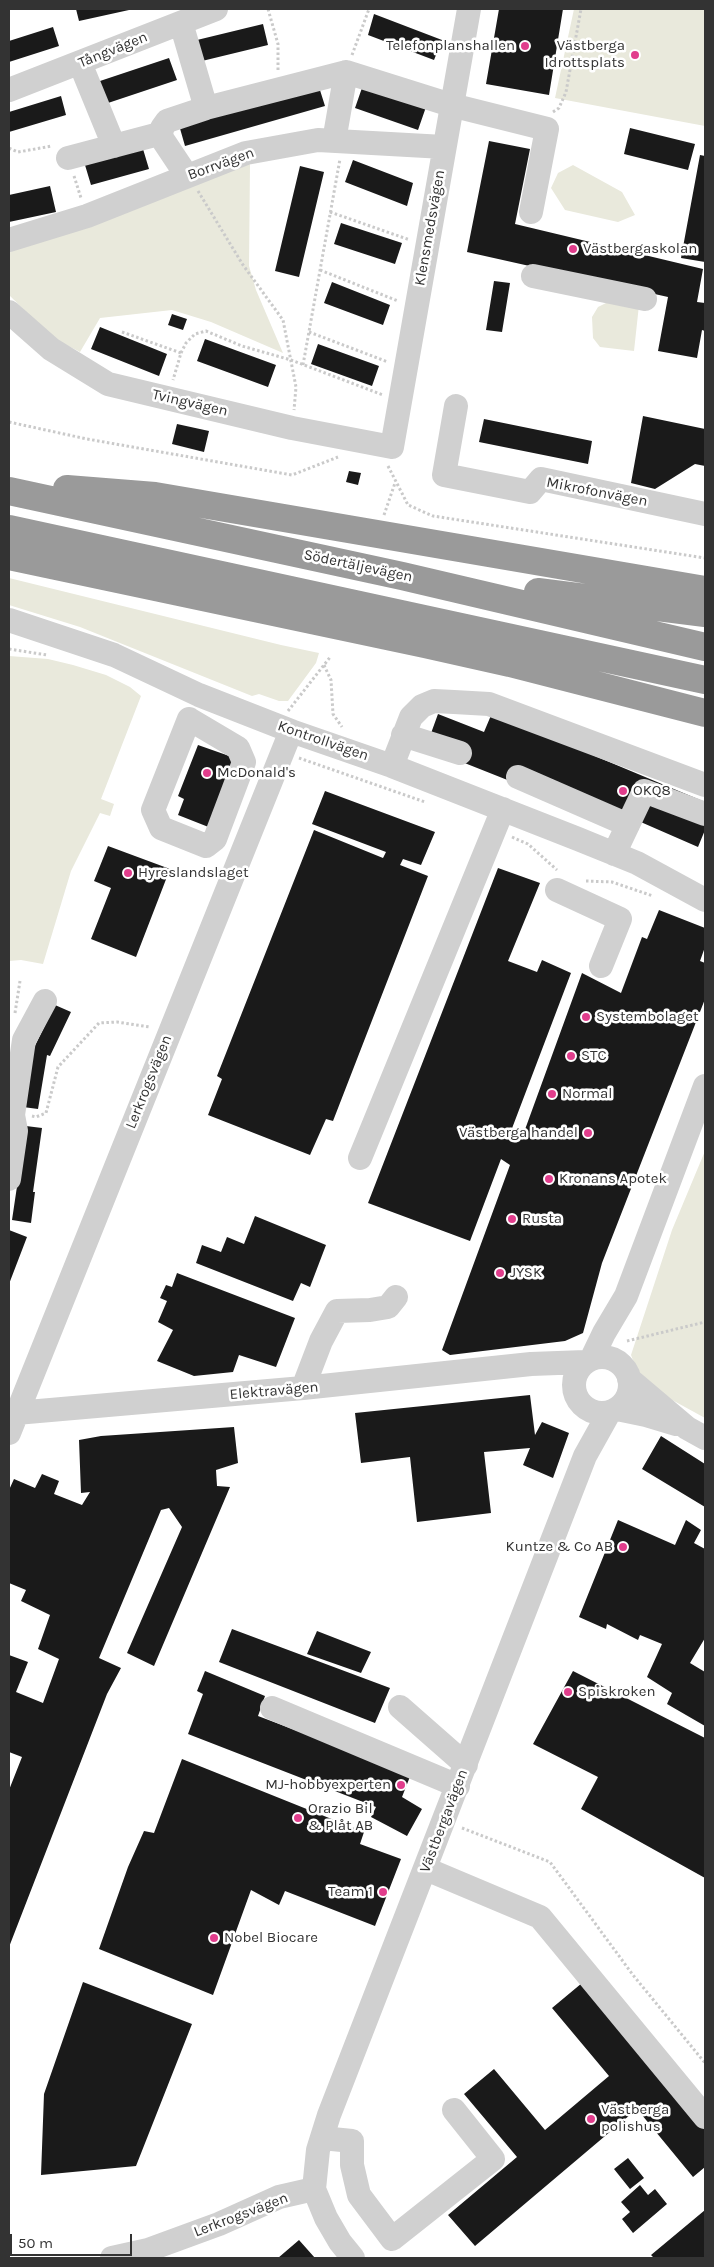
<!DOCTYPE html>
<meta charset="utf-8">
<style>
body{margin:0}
#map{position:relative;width:714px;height:2267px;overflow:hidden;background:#fff;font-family:Karla,sans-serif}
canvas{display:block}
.frame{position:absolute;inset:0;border:10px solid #333;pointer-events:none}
.scale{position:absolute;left:10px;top:2234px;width:122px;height:22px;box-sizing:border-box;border:2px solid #333;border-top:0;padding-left:6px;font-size:15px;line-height:18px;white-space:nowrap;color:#333;-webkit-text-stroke:4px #fff;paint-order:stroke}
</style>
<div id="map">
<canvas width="714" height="2267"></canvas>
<div class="frame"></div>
<div class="scale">50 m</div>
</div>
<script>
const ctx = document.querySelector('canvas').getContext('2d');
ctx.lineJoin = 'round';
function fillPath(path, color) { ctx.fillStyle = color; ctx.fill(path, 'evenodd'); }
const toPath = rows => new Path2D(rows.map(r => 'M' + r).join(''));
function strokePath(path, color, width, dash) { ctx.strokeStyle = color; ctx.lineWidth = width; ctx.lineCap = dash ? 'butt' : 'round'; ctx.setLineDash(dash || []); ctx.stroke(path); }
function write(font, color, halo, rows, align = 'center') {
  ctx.font = font + ' Karla,sans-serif'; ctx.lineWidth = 5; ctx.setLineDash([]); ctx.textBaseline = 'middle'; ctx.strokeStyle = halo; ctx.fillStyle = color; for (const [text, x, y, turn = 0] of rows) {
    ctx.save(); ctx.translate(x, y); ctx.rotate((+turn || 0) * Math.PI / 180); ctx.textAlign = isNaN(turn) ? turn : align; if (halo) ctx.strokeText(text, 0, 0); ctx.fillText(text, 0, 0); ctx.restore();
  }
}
fillPath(toPath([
 [574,9,705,9,705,126,555,98],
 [250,164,249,266,256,290,283,353,211,322,172,310,100,318,80,352,53,338,9,295,9,252,44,241],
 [573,165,622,192,635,215,618,222,565,210,551,188,558,173],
 [610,301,639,305,634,351,600,347,593,338,592,317,598,307],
 [9,578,281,645,319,653,316,663,288,701,279,701,259,694,252,696,80,627,9,605],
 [9,656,48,659,73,665,106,675,130,687,141,696,101,799,114,804,110,816,100,813,71,871,43,964,21,960,9,961],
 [705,1151,705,1418,652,1389,639,1376,631,1355,672,1230]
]), '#e9e9dc');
fillPath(toPath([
 [76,9,129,9,129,10,79,21],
 [499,9,563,9,549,95,486,84],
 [374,14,442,40,434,60,368,35],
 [263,24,268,45,202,61,197,40],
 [53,27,59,46,9,62,9,41],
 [169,58,177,80,105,104,97,82],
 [363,85,426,107,418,130,355,108],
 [319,87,325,106,185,146,179,125],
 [61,96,66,115,9,132,9,112],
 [630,128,695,144,688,170,624,154],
 [489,141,530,149,515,224,703,269,697,302,705,303,705,331,702,330,697,358,658,351,668,297,467,252],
 [143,149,149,169,91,185,85,165],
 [700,155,705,156,705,262,681,258],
 [353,160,413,183,407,206,345,182],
 [300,166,324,172,299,277,275,271],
 [50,186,56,212,9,222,9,195],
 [341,223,402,243,395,264,334,244],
 [494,281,510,283,502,332,486,330],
 [332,282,390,305,383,325,324,303],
 [172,314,187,319,183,330,168,325],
 [100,327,167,354,159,376,91,349],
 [205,339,276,365,268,387,197,361],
 [318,344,379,366,372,386,311,364],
 [643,416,705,429,705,466,695,464,655,489,631,483],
 [484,419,592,441,588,464,479,442],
 [177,424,209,431,204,452,172,444],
 [349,471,361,473,358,485,346,482],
 [492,713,705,802,705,830,698,847,588,799,515,783,457,760,430,736,438,714,484,732],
 [198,745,235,758,211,828,178,815,184,799,178,796],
 [325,791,435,832,421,865,403,859,400,865,428,876,333,1121,326,1119,310,1155,208,1115,222,1079,217,1076,314,830,383,858,386,852,312,824],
 [108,846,170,869,136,957,91,939,111,888,94,881],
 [498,868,540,883,508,961,537,972,542,960,571,973,511,1131,523,1135,582,973,621,993,642,937,647,939,659,910,705,928,705,947,700,961,705,963,705,999,602,1263,583,1333,565,1341,450,1355,442,1350,510,1165,501,1159,470,1241,368,1203],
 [55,1005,71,1012,50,1056,47,1055,38,1109,23,1107,32,1052],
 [26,1126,42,1128,33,1192,35,1192,31,1223,12,1220],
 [255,1216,326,1245,310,1287,301,1283,293,1301,196,1263,202,1245,221,1252,227,1237,244,1244],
 [9,1230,27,1237,9,1284],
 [177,1273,295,1318,276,1367,239,1355,233,1372,194,1376,157,1361,173,1330,158,1322,167,1301,160,1298,166,1285,172,1287],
 [530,1395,535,1435,542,1422,569,1433,553,1478,523,1465,530,1448,484,1452,491,1513,417,1522,410,1457,361,1463,355,1413],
 [234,1427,238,1463,216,1470,217,1486,230,1487,154,1666,127,1653,182,1527,169,1508,161,1510,99,1658,121,1668,107,1694,9,1947,9,1790,22,1757,9,1752,9,1655,28,1662,16,1692,43,1703,59,1659,38,1649,50,1615,21,1601,26,1590,9,1583,9,1490,14,1479,35,1488,42,1474,59,1481,54,1494,82,1505,90,1492,81,1493,79,1440,101,1436],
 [661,1436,705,1464,705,1507,642,1469],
 [618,1520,675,1545,686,1520,701,1530,694,1543,705,1549,705,1638,690,1663,705,1672,705,1726,667,1704,672,1693,647,1677,662,1644,640,1635,638,1640,607,1624,606,1629,579,1617],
 [232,1629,390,1688,375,1723,219,1662],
 [317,1631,371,1652,361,1673,307,1654],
 [205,1671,265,1696,258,1716,411,1774,402,1797,422,1809,407,1836,371,1817,376,1807,188,1734,203,1694,197,1691],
 [573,1671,705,1738,705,1878,581,1809,598,1777,533,1744],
 [182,1759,364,1832,360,1844,401,1859,375,1926,285,1891,279,1905,251,1890,213,1995,99,1949,128,1867,144,1831,154,1833],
 [83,1982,192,2024,136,2166,41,2175,44,2094],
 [582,1983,705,2129,705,2167,693,2177,637,2109,475,2246,448,2215,517,2157,464,2094,494,2069,545,2130,609,2076,552,2008],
 [628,2158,644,2178,630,2189,614,2169],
 [640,2185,648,2195,655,2189,667,2204,633,2233,622,2219,630,2212,621,2202],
 [705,2210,705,2257,654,2258,651,2255],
 [299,2240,315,2258,278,2258]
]), '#1a1a1a');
strokePath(toPath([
 [268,9,278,44,278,70],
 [352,55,369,9],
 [553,112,559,108,566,92,581,9],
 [9,148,18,152,52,146],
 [74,176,81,198],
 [198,191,243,265,283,320,296,387,294,410],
 [330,212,410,240],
 [320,270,398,301],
 [122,332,181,353,173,380],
 [309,332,388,362],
 [181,353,186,343,195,334,206,331,242,346,291,360,383,395],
 [303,365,340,159],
 [9,422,87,439,292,475,338,457],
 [388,466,408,505,433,516,705,558],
 [384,515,395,483],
 [9,649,47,655],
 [324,665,331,680,333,714,342,727],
 [288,711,331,656],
 [299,758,425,802],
 [512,837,528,844,557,870],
 [586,881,612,882,653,896],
 [15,1013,20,981],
 [32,1116,36,1117,46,1113,58,1067,99,1023,117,1022,150,1027],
 [627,1341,705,1322],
 [462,1828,550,1862,633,1975,705,2063]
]), '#cacaca', 3, [2.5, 2.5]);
strokePath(toPath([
 [181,23,206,108],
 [80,63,114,146],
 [9,90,216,9],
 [161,137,162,128,167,121,206,108,346,72,451,105,547,129,531,212],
 [334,141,346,72],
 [68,158,155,135,161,137,187,176],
 [9,240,87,216,246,153,318,140,444,147],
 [533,276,645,299],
 [9,312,51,349,108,384,292,428,392,447,469,9],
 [456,406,444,475,530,492,541,479,705,514],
 [9,620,114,655,199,695,291,731,392,766,578,839,637,863,705,900],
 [189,719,238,748,244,762,215,839,206,846,161,828,153,810,189,719],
 [403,735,460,753],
 [392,766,411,717,422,706,434,701,454,702,489,704,705,785],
 [518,777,628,825],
 [614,854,644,791,705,814],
 [557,890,620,919,601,966],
 [9,1115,13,1115,16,1131,9,1179],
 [13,1115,24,1040,45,1001],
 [360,1158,503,809],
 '574 1385a28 28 0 1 1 56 0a28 28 0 1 1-56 0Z',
 [592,1358,604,1333,626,1296,705,1086],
 [629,1379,687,1428,705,1438],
 [303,1388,321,1341,337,1311,370,1310,388,1307,396,1297],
 [617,1409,646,1415,676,1424],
 [16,1413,303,1388,531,1364,585,1362],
 [9,1433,291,731],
 [400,1707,466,1765],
 [272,1708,458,1786],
 [426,1869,540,1917,705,2117],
 [322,2138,352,2141,352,2165,359,2195,392,2239,493,2159,454,2110],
 [112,2258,148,2250,219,2224,279,2197,314,2189],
 [353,2258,340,2242,326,2218,314,2189,318,2150,329,2115,585,1456,609,1413]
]), '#d0d0d0', 24);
strokePath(toPath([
 [67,489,155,496,705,590],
 [9,491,402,576,705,647],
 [9,529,705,680],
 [9,556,425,644,510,663,705,713],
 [538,592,705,613]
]), '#9a9a9a', 28);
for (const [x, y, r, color] of [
 [525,46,5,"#e13d8c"],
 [635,55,5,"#e13d8c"],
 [573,249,5,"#e13d8c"],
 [207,773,5,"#e13d8c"],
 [623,791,5,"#e13d8c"],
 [128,873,5,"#e13d8c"],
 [586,1017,5,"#e13d8c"],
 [571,1056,5,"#e13d8c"],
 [552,1094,5,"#e13d8c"],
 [588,1133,5,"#e13d8c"],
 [549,1179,5,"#e13d8c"],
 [512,1219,5,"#e13d8c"],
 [500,1273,5,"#e13d8c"],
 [623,1547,5,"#e13d8c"],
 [568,1692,5,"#e13d8c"],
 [401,1785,5,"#e13d8c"],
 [298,1818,5,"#e13d8c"],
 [383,1892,5,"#e13d8c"],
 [214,1938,5,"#e13d8c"],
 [591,2119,5,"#e13d8c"]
]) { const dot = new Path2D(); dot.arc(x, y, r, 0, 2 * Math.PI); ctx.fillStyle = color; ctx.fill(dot); strokePath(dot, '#fff', 2); }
write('15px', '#333', '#fff', [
 ["Telefonplanshallen",515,46,"right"],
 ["Västberga",625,46,"right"],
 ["Idrottsplats",625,63,"right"],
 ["Västbergaskolan",583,249],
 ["McDonald's",217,773],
 ["OKQ8",633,791],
 ["Hyreslandslaget",138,873],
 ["Systembolaget",596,1017],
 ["STC",581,1056],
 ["Normal",562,1094],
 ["Västberga handel",578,1133,"right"],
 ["Kronans Apotek",559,1179],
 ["Rusta",522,1219],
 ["JYSK",510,1273],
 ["Kuntze & Co AB",613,1547,"right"],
 ["Spiskroken",578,1692],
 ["MJ-hobbyexperten",391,1785,"right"],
 ["Orazio Bil",308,1809],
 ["& Plåt AB",308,1826],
 ["Team 1",373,1892,"right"],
 ["Nobel Biocare",224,1938],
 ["Västberga",601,2110],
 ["polishus",601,2127]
], 'left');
write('15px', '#333', '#fff', [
 ["Tångvägen",113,50,-22],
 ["Borrvägen",221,164,-20],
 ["Klensmedsvägen",430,228,-80],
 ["Tvingvägen",190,403,13],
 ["Mikrofonvägen",597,492,11],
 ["Södertäljevägen",358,566,12],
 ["Kontrollvägen",323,741,19],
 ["Lerkrogsvägen",149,1082,-68],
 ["Elektravägen",274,1391,-5],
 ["Västbergavägen",444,1821,-69],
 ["Lerkrogsvägen",241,2215,-21]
]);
</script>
